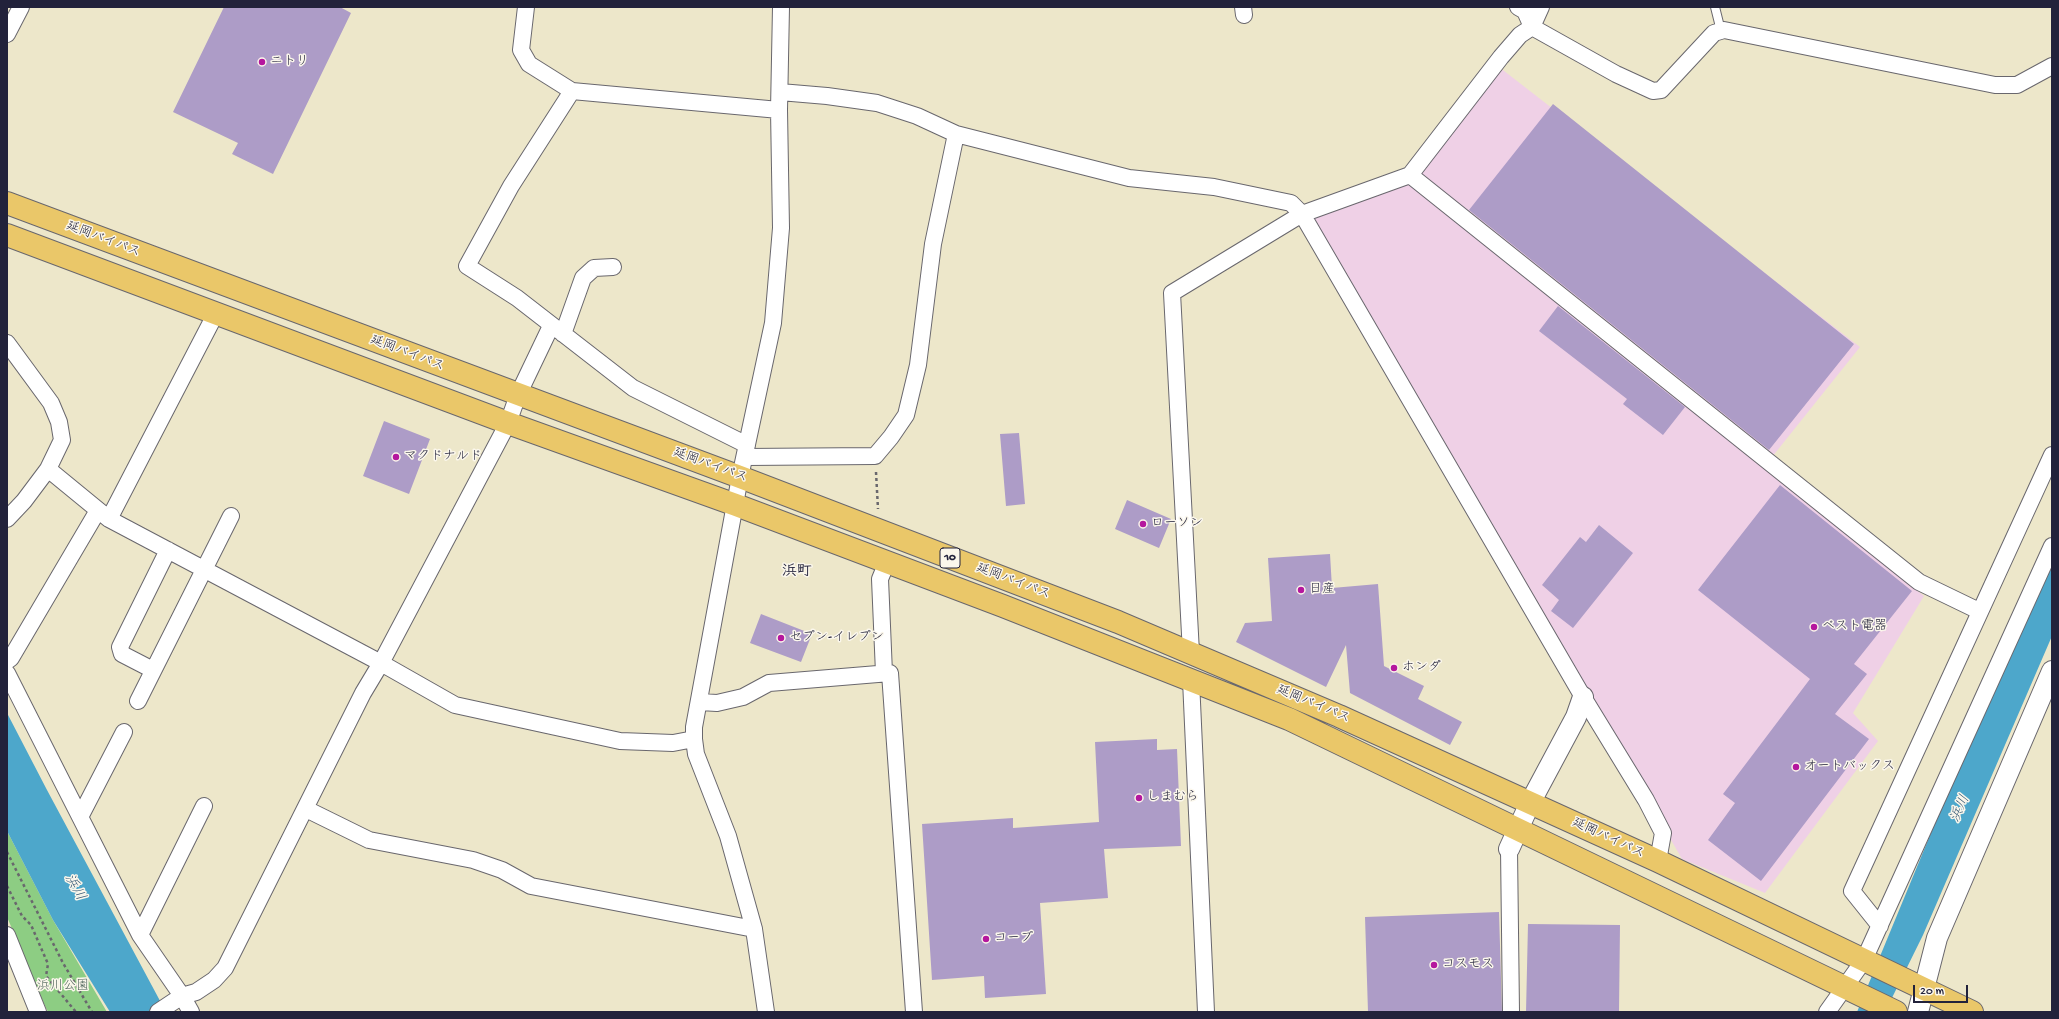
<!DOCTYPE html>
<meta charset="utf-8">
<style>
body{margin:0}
#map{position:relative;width:2059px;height:1019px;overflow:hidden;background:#ede7ca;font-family:"Gochi Hand",sans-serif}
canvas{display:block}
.frame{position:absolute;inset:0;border:8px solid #22223b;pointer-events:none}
.scale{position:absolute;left:1913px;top:985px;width:55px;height:18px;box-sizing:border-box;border:2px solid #22223b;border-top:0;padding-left:5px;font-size:12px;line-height:14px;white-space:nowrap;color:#22223b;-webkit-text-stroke:3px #fbf7ec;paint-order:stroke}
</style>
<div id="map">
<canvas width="2059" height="1019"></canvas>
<div class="frame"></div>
<div class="scale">20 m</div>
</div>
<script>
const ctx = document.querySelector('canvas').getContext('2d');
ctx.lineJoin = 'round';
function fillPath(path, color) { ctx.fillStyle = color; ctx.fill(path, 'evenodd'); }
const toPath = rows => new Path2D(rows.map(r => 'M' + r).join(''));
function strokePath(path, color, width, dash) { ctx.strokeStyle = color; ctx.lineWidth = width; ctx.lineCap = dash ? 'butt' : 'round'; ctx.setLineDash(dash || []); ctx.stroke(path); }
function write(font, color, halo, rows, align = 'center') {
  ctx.font = font + ' "Gochi Hand","Klee One",sans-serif'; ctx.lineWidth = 3; ctx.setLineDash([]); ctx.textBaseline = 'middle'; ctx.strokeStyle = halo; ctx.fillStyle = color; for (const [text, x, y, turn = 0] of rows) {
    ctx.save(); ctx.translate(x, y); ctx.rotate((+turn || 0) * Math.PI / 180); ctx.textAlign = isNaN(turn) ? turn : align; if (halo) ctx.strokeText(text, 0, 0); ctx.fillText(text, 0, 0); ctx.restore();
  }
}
fillPath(toPath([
 [1499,67,1860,347,1772,457,1418,175],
 [1409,182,1924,596,1853,713,1878,741,1765,893,1682,859,1313,217]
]), '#efd0e6');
fillPath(toPath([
 [7,831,53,920,107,1012,48,1012,45,1006,7,917]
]), '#8dcd83');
fillPath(toPath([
 [2052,559,2052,636,1923,935,1885,1012,1857,1012,1957,770],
 [7,713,47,790,166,1012,110,1012,53,920,7,831]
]), '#4da7cb');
fillPath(toPath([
 [224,7,340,7,351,13,273,174,232,154,238,143,173,112],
 [1553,104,1854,344,1769,450,1469,210],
 [1558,306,1685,407,1663,435,1623,404,1627,399,1539,331],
 [384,421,430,439,409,494,363,476],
 [1019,433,1025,504,1006,506,1000,434],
 [1780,485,1912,591,1854,664,1867,674,1835,714,1869,739,1761,881,1708,840,1735,803,1723,794,1810,679,1698,590],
 [1127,500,1171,519,1159,548,1115,529],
 [1599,525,1633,553,1573,628,1551,611,1559,600,1542,585,1580,537,1586,542],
 [1330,554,1332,588,1378,584,1384,666,1424,686,1418,699,1462,722,1450,745,1350,693,1346,645,1326,687,1236,642,1245,623,1272,621,1268,558],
 [761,614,812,634,801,662,750,643],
 [1157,739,1157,750,1177,749,1181,846,1104,849,1108,898,1040,903,1046,994,985,998,984,976,932,980,922,824,1013,818,1013,828,1099,822,1095,742],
 [1499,912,1502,1012,1368,1012,1365,917],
 [1528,924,1620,925,1619,1012,1526,1012]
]), '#ad9cc7');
const service = toPath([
 [1715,7,1721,31]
]);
const minor = toPath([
 [526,7,521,50,529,64,572,91,779,110],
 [1243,7,1244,15],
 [1518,7,1525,11,1532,27],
 [1532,27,1541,7],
 [7,34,21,7],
 [572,91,511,186,467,266,517,298,633,388,747,445],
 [780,92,827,96,877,103,917,116,956,134,1129,178,1214,187,1291,203,1302,214,1410,175,1501,57,1520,35,1532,27,1616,74,1653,91,1661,90,1714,33,1724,30,1995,85,2017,85,2052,66],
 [1410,175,1919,582,1979,611],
 [563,334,583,278,594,268,613,267],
 [7,343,51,403,59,422,62,440,48,469,109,519,381,663,455,705,620,741,673,743,694,739],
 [745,457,875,456,891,437,906,415,918,365,933,244,956,134],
 [7,519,24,501,48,469],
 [109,519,216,313],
 [1191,653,1172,293,1302,214,1583,697,1646,800,1663,833,1658,861],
 [7,661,11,658,97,512],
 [153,670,122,654,120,647,168,550],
 [7,673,140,935,182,996,191,1012],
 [884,673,880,579,887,562],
 [1191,680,1206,1012],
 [138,701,231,516],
 [700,702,717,703,743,697,769,683,890,673,914,1012],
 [306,809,369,840,473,860,502,870,531,886,754,929],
 [80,817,124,732],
 [1509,849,1511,1012],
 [1880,926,1852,891,2052,455],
 [7,935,38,1012],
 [140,935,204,806],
 [158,1012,182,996,196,992,214,980,225,968,363,693,381,663,508,423,518,395,551,326],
 [766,1012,754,929,728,836,696,754,694,739,694,727,740,477,773,323,781,228,779,110,781,7],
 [1827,1012,1864,960,2052,546]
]);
const tertiary = toPath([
 [1509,849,1530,803,1576,717,1583,697],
 [1918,1012,1937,938,2052,671]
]);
const trunk = toPath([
 [7,203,740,477,1118,622,1339,716,1658,861,1972,1012],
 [7,235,508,423,736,505,1003,606,1289,719,1896,1012]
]);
strokePath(service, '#69676d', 10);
strokePath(minor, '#69676d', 18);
strokePath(tertiary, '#69676d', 22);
strokePath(trunk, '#69676d', 24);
strokePath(toPath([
 [876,472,878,509],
 [7,852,63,963,92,1012],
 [7,886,22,916,31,925,48,964,46,976,76,1012]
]), '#69676d', 2.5, [3, 3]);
strokePath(service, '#fff', 8);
strokePath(minor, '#fff', 16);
strokePath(tertiary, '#fff', 20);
strokePath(trunk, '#eac769', 22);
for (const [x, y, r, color] of [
 [262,62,4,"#b5179e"],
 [396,457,4,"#b5179e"],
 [1143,524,4,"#b5179e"],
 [1301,590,4,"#b5179e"],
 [1814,627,4,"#b5179e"],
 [781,638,4,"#b5179e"],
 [1394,668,4,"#b5179e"],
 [1796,767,4,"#b5179e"],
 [1139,798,4,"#b5179e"],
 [986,939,4,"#b5179e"],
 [1434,965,4,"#b5179e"]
]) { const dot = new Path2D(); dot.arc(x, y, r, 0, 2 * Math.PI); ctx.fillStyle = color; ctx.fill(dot); strokePath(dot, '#fbf7ec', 1.5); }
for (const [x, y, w] of [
 [950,558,20]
]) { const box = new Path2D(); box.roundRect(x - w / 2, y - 10, w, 20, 3); ctx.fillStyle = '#fbf7ec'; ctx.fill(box); strokePath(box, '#22223b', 1); }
write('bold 12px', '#22223b', null, [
 ["10",950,558]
]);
write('13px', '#22223b', '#fbf7ec', [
 ["ニトリ",270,62],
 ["マクドナルド",404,457],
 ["ローソン",1151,524],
 ["日産",1309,590],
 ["ベスト電器",1822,627],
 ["セブン-イレブン",789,638],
 ["ホンダ",1402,668],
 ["オートバックス",1804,767],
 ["しまむら",1147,798],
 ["コープ",994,939],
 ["コスモス",1442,965]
], 'left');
write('13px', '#22223b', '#fbf7ec', [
 ["延岡バイパス",103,240,21],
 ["延岡バイパス",407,354,21],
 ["延岡バイパス",710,466,20],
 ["延岡バイパス",1013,582,21],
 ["延岡バイパス",1313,705,23],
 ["延岡バイパス",1608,839,25]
]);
write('13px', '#475e54', '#fbf7ec', [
 ["浜川公園",63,987]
]);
write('italic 14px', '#335775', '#fbf7ec', [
 ["浜川",1961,809,-66],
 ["浜川",74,888,61]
]);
write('bold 15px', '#22223b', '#fbf7ec', [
 ["浜町",797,573]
]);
</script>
